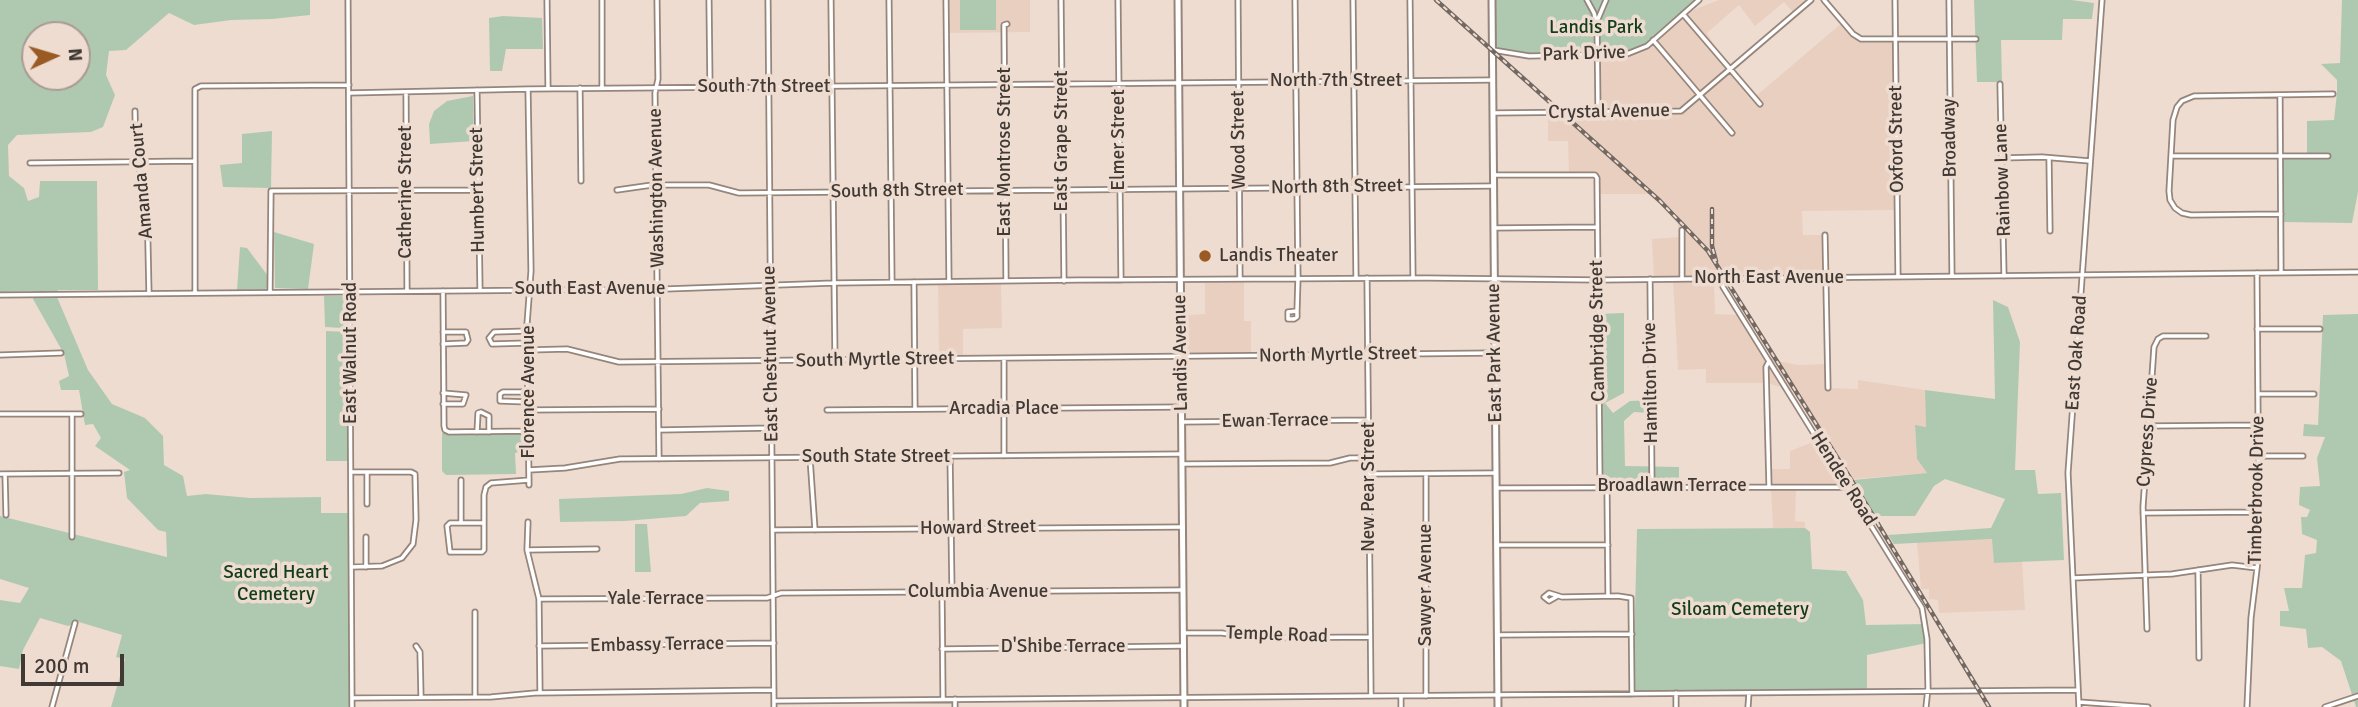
<!DOCTYPE html>
<style>
body{margin:0}
#map{position:relative;width:2358px;height:707px;overflow:hidden;background:#efdcd1;font-family:Signika,sans-serif}
canvas{display:block}
.north{position:absolute;left:21px;top:21px;width:70px;height:70px;box-sizing:border-box;background:#efdcd1;border:2px solid #a99b92;border-radius:50%;rotate:86deg;font-size:19px;font-weight:700;line-height:28px;text-align:center;color:#403934}
.north::after{content:'';display:block;margin:auto;width:24px;height:32px;background:#9a5a23;clip-path:polygon(50% 0,100% 100%,50% 72%,0 100%)}
.scale{position:absolute;left:21px;top:654px;width:103px;height:32px;box-sizing:border-box;border:4px solid #403934;border-top:0;padding-left:9px;font-size:21px;line-height:24px;white-space:nowrap;color:#403934;-webkit-text-stroke:5px #efdcd1;paint-order:stroke}
</style>
<div id="map">
<canvas width="2358" height="707"></canvas>
<div class="north">N</div>
<div class="scale">200 m</div>
</div>
<script>
const ctx = document.querySelector('canvas').getContext('2d');
ctx.lineJoin = 'round';
function fillPath(path, color) { ctx.fillStyle = color; ctx.fill(path, 'evenodd'); }
const toPath = rows => new Path2D(rows.map(r => 'M' + r).join(''));
function strokePath(path, color, width, dash) { ctx.strokeStyle = color; ctx.lineWidth = width; ctx.lineCap = dash ? 'butt' : 'round'; ctx.setLineDash(dash || []); ctx.stroke(path); }
function write(font, color, halo, rows, align = 'center') {
  ctx.font = font + ' Signika,sans-serif'; ctx.lineWidth = 7; ctx.setLineDash([]); ctx.textBaseline = 'middle'; ctx.strokeStyle = halo; ctx.fillStyle = color; for (const [text, x, y, turn = 0] of rows) {
    ctx.save(); ctx.translate(x, y); ctx.rotate((+turn || 0) * Math.PI / 180); ctx.textAlign = isNaN(turn) ? turn : align; if (halo) ctx.strokeText(text, 0, 0); ctx.fillText(text, 0, 0); ctx.restore();
  }
}
fillPath(toPath([
 [946,0,1030,0,1030,32,946,33],
 [1719,0,1810,0,1794,13,1784,2,1755,26,1739,5,1707,33,1722,58,1756,96,1843,22,1859,39,1896,40,1897,210,1802,211,1803,235,1824,235,1825,278,1714,280,1715,314,1741,315,1769,359,1798,365,1827,364,1828,388,1858,389,1858,380,1925,390,1926,428,1915,426,1917,459,1927,473,1854,479,1850,489,1796,489,1795,521,1805,522,1805,528,1773,528,1770,469,1790,469,1790,451,1826,437,1798,392,1767,383,1706,383,1706,369,1678,370,1673,280,1654,280,1652,239,1679,237,1677,214,1655,194,1598,194,1597,176,1569,175,1568,141,1548,141,1548,113,1598,112,1597,53,1683,14],
 [1244,282,1244,321,1251,321,1251,352,1187,354,1187,315,1205,314,1205,283],
 [938,284,1001,284,1002,328,963,329,963,355,939,355],
 [1993,539,1994,563,2022,561,2025,610,1939,613,1938,600,1929,599,1929,589,1921,589,1917,542]
]), '#e9cfc0');
fillPath(toPath([
 [0,0,310,0,310,15,272,19,231,20,194,25,169,13,126,50,109,51,106,75,115,95,103,127,91,132,17,135,8,145,9,176,24,188,28,201,39,197,40,181,97,181,98,290,58,290,57,297,88,370,112,404,145,418,163,436,164,465,183,476,187,496,206,494,250,498,321,497,321,513,349,513,350,707,111,707,125,659,116,657,122,635,79,622,68,626,40,618,23,650,19,669,0,666,0,600,20,603,29,588,0,579,0,516,167,557,166,532,158,530,127,498,124,472,130,470,95,446,101,438,93,424,85,425,79,390,61,390,59,381,69,376,64,354,33,299,33,291,0,292],
 [35,35,77,35,77,77,35,77],
 [960,0,996,0,996,30,960,30],
 [1492,0,1699,0,1636,52,1541,56,1493,50],
 [1974,0,2072,0,2094,3,2092,19,2063,19,2062,40,2001,40,2002,82,1977,82],
 [2342,0,2358,0,2358,192,2352,223,2281,222,2280,156,2307,153,2307,121,2334,120,2337,93,2337,80,2321,64,2340,63],
 [503,16,542,18,543,49,506,49,502,71,490,71,489,18],
 [473,96,474,141,430,144,429,124,434,111,447,101],
 [272,131,271,188,223,187,220,165,242,163,242,134],
 [274,232,314,244,308,289,275,288],
 [240,247,247,248,268,276,268,288,265,289,237,290],
 [324,296,347,296,348,323,343,328,325,327],
 [1993,300,2008,307,2020,342,2015,470,2035,470,2038,494,2061,493,2064,560,1994,563,1992,539,1894,544,1888,535,1991,528,2005,499,1945,479,1934,486,1915,516,1875,516,1853,480,1927,473,1917,459,1915,425,1926,427,1925,390,1995,399],
 [1624,313,1624,393,1605,403,1613,413,1630,401,1651,400,1651,413,1634,412,1624,421,1625,466,1679,467,1679,486,1601,488,1599,314],
 [2358,314,2358,707,2356,707,2341,661,2322,647,2308,648,2306,629,2280,626,2280,611,2289,611,2284,588,2302,588,2305,555,2316,553,2317,540,2302,534,2301,517,2307,517,2310,510,2299,505,2300,487,2320,486,2317,458,2325,437,2303,436,2304,424,2318,425,2323,315],
 [326,331,348,332,350,461,326,461],
 [442,433,527,433,527,450,515,453,516,474,446,475,442,471],
 [707,488,729,491,729,501,700,503,686,516,625,521,560,522,559,499,681,494],
 [635,524,647,524,651,572,635,572],
 [1805,528,1810,532,1812,569,1846,571,1863,600,1866,625,1927,624,1927,643,1867,655,1867,692,1633,695,1637,529]
]), '#afc9b1');
const minor = toPath([
 [348,0,352,707],
 [547,0,548,89],
 [602,0,602,88],
 [657,0,658,79,655,93,659,459],
 [709,0,710,87],
 [768,0,774,707],
 [831,0,835,360],
 [889,0,892,282],
 [946,0,949,281],
 [1061,0,1064,281],
 [1118,0,1121,280],
 [1238,0,1240,279],
 [1295,0,1298,278,1297,311,1288,312,1288,319,1294,319,1297,317,1297,311],
 [1353,0,1356,278],
 [1410,0,1413,278],
 [1587,0,1594,13,1597,25,1598,112],
 [1824,0,1853,34,1861,39,1976,39],
 [1895,0,1898,277],
 [1949,0,1952,276],
 [1683,14,1760,104],
 [1598,19,1606,0],
 [1653,40,1732,133],
 [1493,50,1529,56,1627,54,1647,46,1699,0],
 [2000,84,2004,276],
 [580,88,581,181],
 [528,89,531,271,527,324,529,485],
 [477,90,480,290],
 [349,93,528,89,1493,80],
 [406,93,407,290],
 [2280,95,2281,273],
 [135,111,136,162,146,185,147,199,149,294],
 [1493,113,1681,111,1811,0],
 [2171,156,2328,156],
 [2001,158,2042,157,2090,161],
 [2049,158,2050,231],
 [30,163,194,161],
 [1494,175,1595,175,1597,178,1600,487],
 [617,190,652,185,709,185,739,193,1494,186],
 [2281,214,2191,215,2182,213,2175,208,2170,200,2169,191,2173,120,2177,107,2182,101,2194,96,2333,94],
 [1494,228,1597,227],
 [1682,230,1682,278],
 [1825,235,1828,388],
 [1367,278,1371,696],
 [1721,278,1723,287,1922,608,1927,639,1928,688,1926,707],
 [1650,279,1652,486],
 [1006,281,1004,25,1007,24],
 [914,282,915,409],
 [443,291,444,426,445,430,449,432,529,431],
 [270,292,271,191,478,190],
 [195,293,195,89,201,86,349,85],
 [0,295,666,289,834,283,1079,280,1427,278,1598,280,2358,272],
 [2257,329,2320,329],
 [528,331,494,332,489,338,492,344,528,343],
 [443,332,466,332,468,340,466,343,443,344],
 [528,350,567,349,619,362,1495,353],
 [0,355,61,353],
 [1004,359,1004,456],
 [1769,361,1766,367,1769,486],
 [443,393,466,395,463,404,443,404],
 [2258,394,2314,394],
 [528,402,500,401,500,394,503,392,528,392],
 [528,410,659,409],
 [827,410,1182,407],
 [0,414,81,414],
 [72,414,72,537],
 [1182,422,1368,420],
 [2148,426,2258,425],
 [659,430,772,428],
 [477,432,478,413,481,412,489,416,489,432],
 [950,456,952,592],
 [2258,456,2303,456],
 [810,458,815,530],
 [1182,464,1330,463,1350,458,1368,458],
 [529,470,565,468,620,459,1182,454],
 [352,472,411,472,415,474,416,520,413,544,402,558,382,566,352,567],
 [367,472,367,504],
 [0,474,119,473],
 [5,474,6,515],
 [1369,474,1496,473],
 [1426,474,1426,696],
 [1607,487,1608,596],
 [1496,488,1847,487],
 [2143,513,2258,512],
 [461,522,461,480],
 [528,522,527,550,539,599,540,693],
 [484,523,450,523,447,526,450,552,482,552,484,550,484,495,486,487,491,483,529,480],
 [773,530,1183,527],
 [1497,545,1608,545],
 [527,550,597,549],
 [366,567,366,537],
 [2198,570,2199,658],
 [2073,578,2172,574,2232,565,2257,568],
 [942,592,943,699],
 [1556,597,1549,601,1544,597,1549,593,1562,597,1618,596,1631,598,1632,694],
 [539,599,746,598,767,598,781,593,1183,590],
 [475,612,475,697],
 [2147,629,2143,507,2154,347,2158,339,2163,336,2206,336],
 [1184,633,1222,633,1254,638,1370,637],
 [1498,635,1632,634],
 [416,646,420,652,421,697],
 [539,646,774,643],
 [942,649,1184,646],
 [353,698,491,697,535,693,774,690],
 [955,699,955,707],
 [774,701,2078,690],
 [2079,702,2148,707],
 [52,707,75,623],
 [1401,707,1401,696],
 [1676,707,1676,693],
 [1748,707,1749,693],
 [2079,707,2068,473,2102,0],
 [2247,707,2251,618,2259,552,2257,273],
 [2325,707,2358,696]
]);
const major = toPath([
 [1178,0,1184,707],
 [1492,0,1498,707]
]);
strokePath(minor, '#96857b', 7);
strokePath(major, '#96857b', 9);
strokePath(minor, '#fff', 3.5);
strokePath(major, '#fff', 5);
const rail = toPath([
 [1436,0,1660,201,1708,251,1855,486,1989,707],
 [1712,209,1712,246,1716,261]
]);
strokePath(rail, '#736962', 4.5);
strokePath(rail, '#efdcd1', 2, [5]);
for (const [x, y, r, color] of [
 [1205,256,7,"#9a5a23"]
]) { const dot = new Path2D(); dot.arc(x, y, r, 0, 2 * Math.PI); ctx.fillStyle = color; ctx.fill(dot); strokePath(dot, '#efdcd1', 2.5); }
write('19px', '#133c1b', '#efdcd1', [
 ["Landis Park",1596,28],
 ["Sacred Heart",276,573],
 ["Cemetery",276,595],
 ["Siloam Cemetery",1740,610]
]);
write('19px', '#403934', '#efdcd1', [
 ["Park Drive",1584,54,-2],
 ["North 7th Street",1336,81],
 ["South 7th Street",764,87],
 ["Crystal Avenue",1609,112,-1],
 ["Broadway",1950,138,-91],
 ["Oxford Street",1897,139,-91],
 ["Elmer Street",1119,140,-90],
 ["Wood Street",1239,140,-91],
 ["East Grape Street",1062,141,-90],
 ["East Montrose Street",1005,152,-90],
 ["Rainbow Lane",2003,180,-92],
 ["Amanda Court",142,181,-95],
 ["North 8th Street",1337,187,-1],
 ["Washington Avenue",657,188,-91],
 ["Humbert Street",478,190,-91],
 ["South 8th Street",897,191,-1],
 ["Catherine Street",406,192,-90],
 ["North East Avenue",1769,278],
 ["South East Avenue",590,289],
 ["Cambridge Street",1598,331,-91],
 ["East Walnut Road",351,353,-90],
 ["Landis Avenue",1181,353,-91],
 ["East Park Avenue",1495,353,-91],
 ["East Oak Road",2077,353,-86],
 ["East Chestnut Avenue",771,354,-91],
 ["North Myrtle Street",1338,355,-1],
 ["South Myrtle Street",875,360,-1],
 ["Hamilton Drive",1651,383,-91],
 ["Florence Avenue",529,392,-90],
 ["Arcadia Place",1004,409],
 ["Ewan Terrace",1275,421,-1],
 ["Cypress Drive",2148,432,-86],
 ["South State Street",876,457],
 ["Hendee Road",1843,479,58],
 ["Broadlawn Terrace",1672,486],
 ["New Pear Street",1369,487,-90],
 ["Timberbrook Drive",2257,490,-89],
 ["Howard Street",978,528,-1],
 ["Sawyer Avenue",1426,585,-90],
 ["Columbia Avenue",978,592],
 ["Yale Terrace",656,599],
 ["Temple Road",1277,635,2],
 ["Embassy Terrace",657,645,-1],
 ["D'Shibe Terrace",1063,647]
]);
write('19px', '#403934', '#efdcd1', [
 ["Landis Theater",1219,256]
], 'left');
</script>
